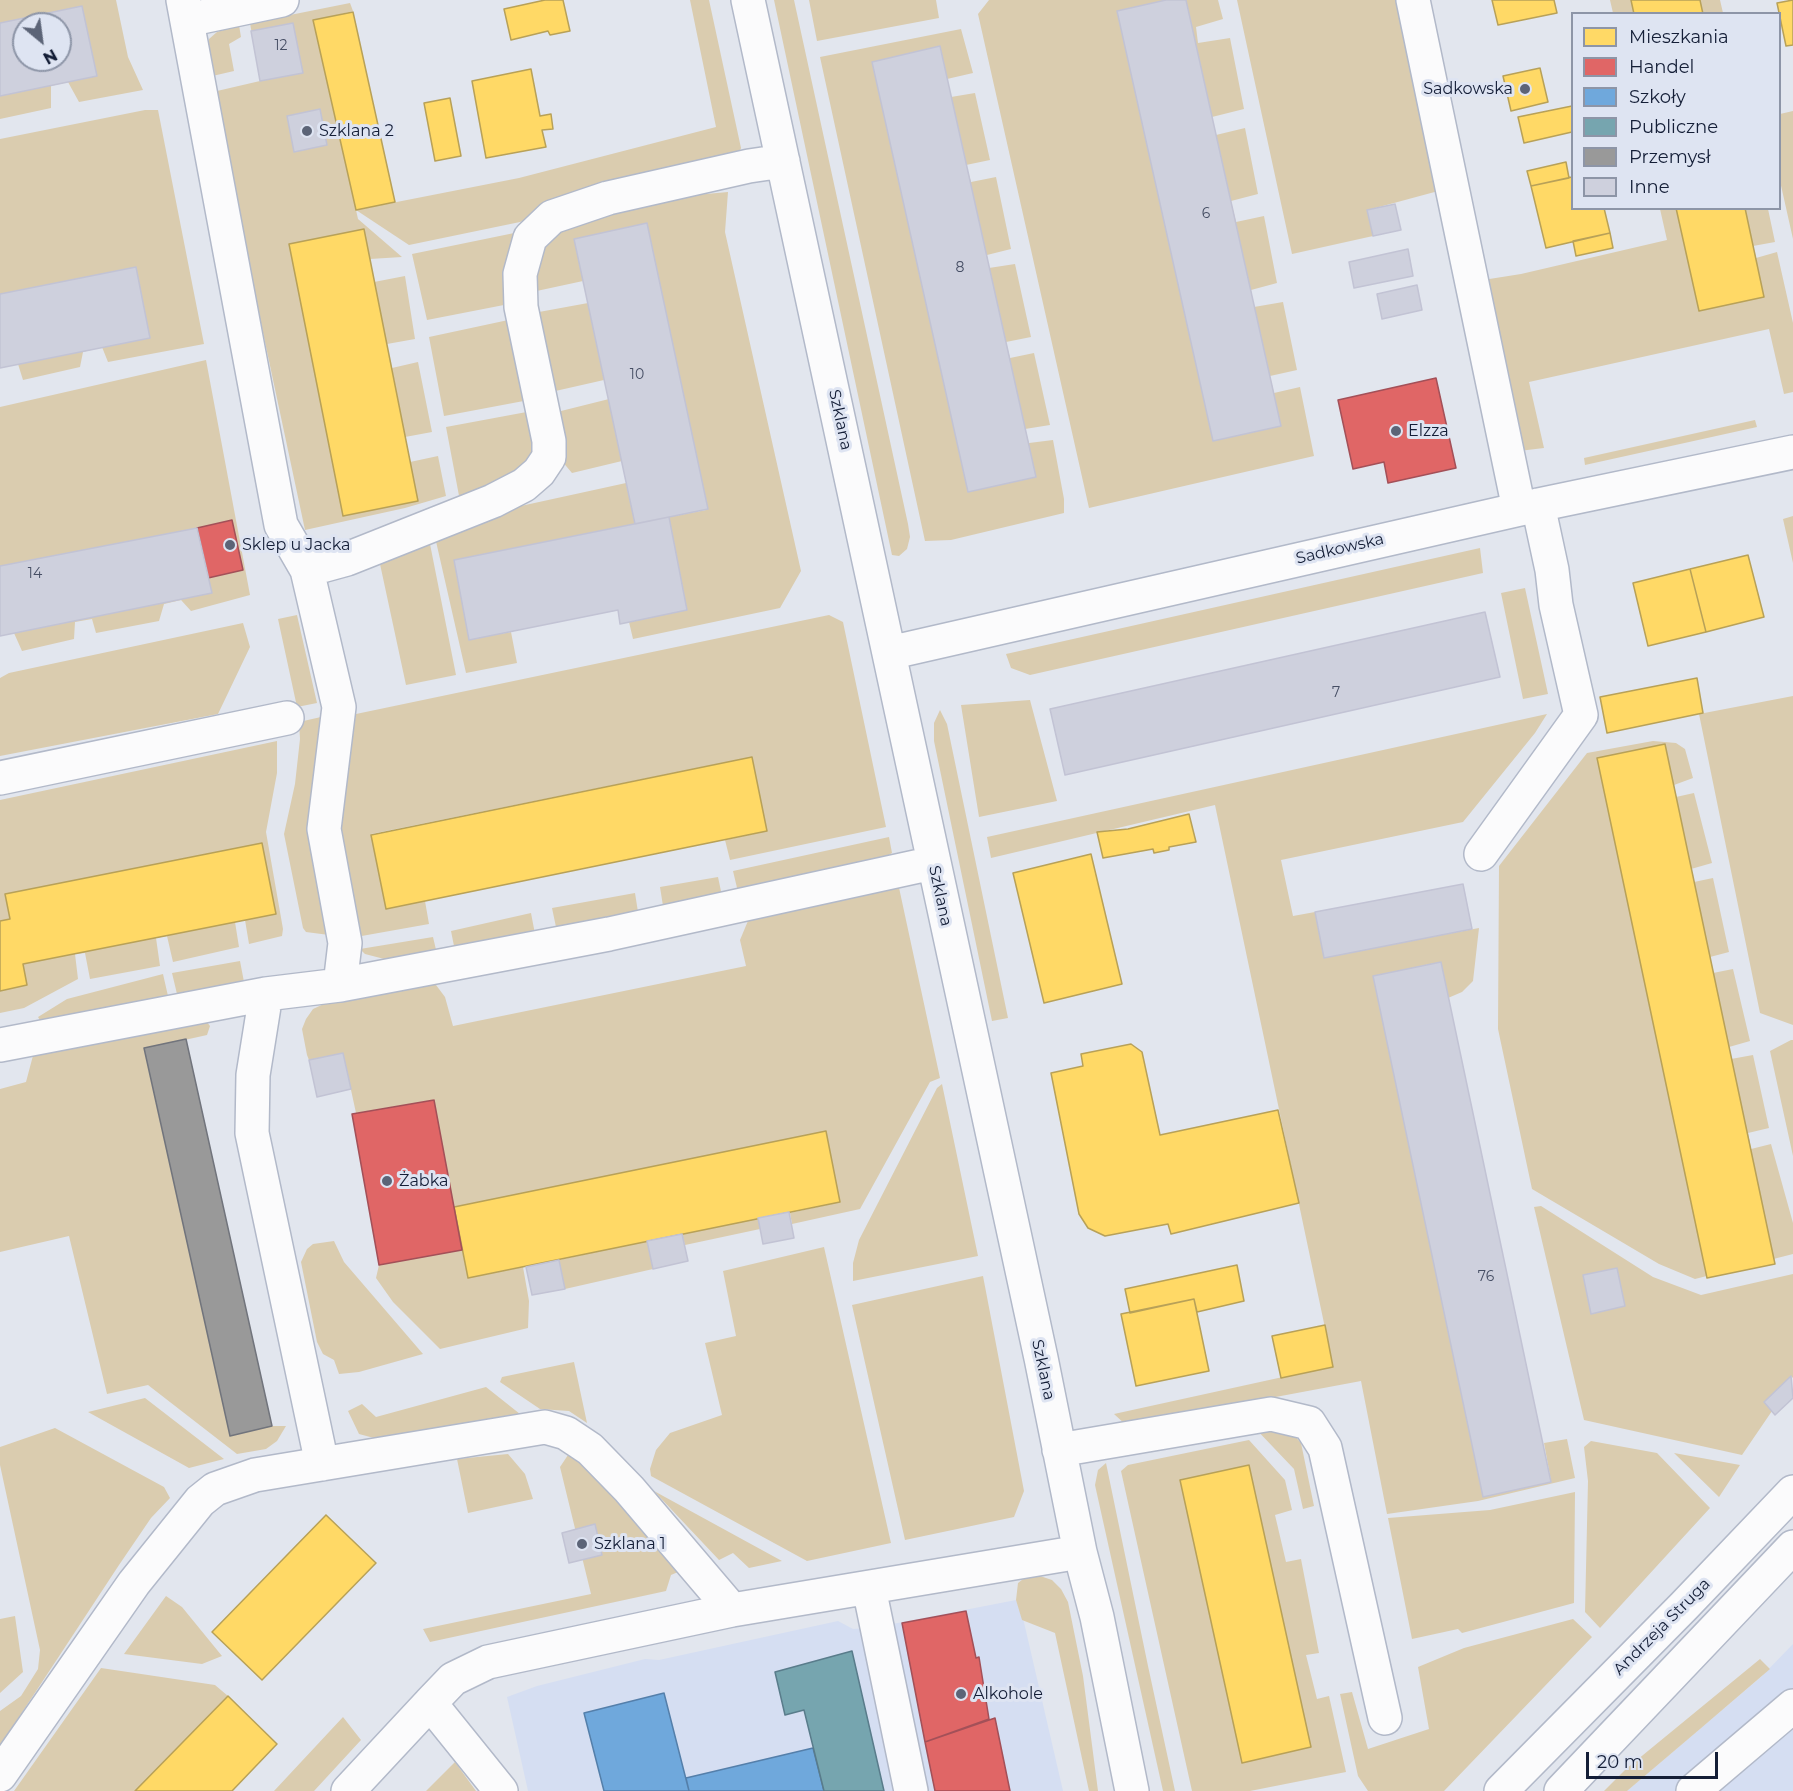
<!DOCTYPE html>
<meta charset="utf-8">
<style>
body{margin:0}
#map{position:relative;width:1793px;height:1791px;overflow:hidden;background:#e2e6ee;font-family:Montserrat,sans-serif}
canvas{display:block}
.legend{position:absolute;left:1571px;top:12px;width:210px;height:198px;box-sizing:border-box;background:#dee4f2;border:2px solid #8d95a7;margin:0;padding:8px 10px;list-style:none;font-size:18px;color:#141e37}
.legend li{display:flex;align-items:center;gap:12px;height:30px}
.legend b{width:30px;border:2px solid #8d95a7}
.north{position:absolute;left:12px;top:12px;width:60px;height:60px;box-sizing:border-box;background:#dee4f2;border:2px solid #8d95a7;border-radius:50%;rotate:151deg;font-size:16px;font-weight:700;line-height:24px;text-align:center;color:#141e37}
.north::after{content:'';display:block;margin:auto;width:21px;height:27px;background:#5c6477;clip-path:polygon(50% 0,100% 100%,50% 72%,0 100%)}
.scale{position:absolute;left:1586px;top:1752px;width:132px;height:27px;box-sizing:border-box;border:3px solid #141e37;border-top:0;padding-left:8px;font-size:18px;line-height:21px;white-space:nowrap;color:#141e37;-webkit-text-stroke:4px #dee4f2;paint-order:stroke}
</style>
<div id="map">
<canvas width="1793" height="1791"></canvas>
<ul class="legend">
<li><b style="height:16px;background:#ffd966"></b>Mieszkania</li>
<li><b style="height:16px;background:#e06666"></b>Handel</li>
<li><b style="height:16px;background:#6fa8dc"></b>Szkoły</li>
<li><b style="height:16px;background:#76a5af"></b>Publiczne</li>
<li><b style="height:16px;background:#999"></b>Przemysł</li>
<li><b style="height:16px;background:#ced0dd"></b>Inne</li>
</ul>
<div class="north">N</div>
<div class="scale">20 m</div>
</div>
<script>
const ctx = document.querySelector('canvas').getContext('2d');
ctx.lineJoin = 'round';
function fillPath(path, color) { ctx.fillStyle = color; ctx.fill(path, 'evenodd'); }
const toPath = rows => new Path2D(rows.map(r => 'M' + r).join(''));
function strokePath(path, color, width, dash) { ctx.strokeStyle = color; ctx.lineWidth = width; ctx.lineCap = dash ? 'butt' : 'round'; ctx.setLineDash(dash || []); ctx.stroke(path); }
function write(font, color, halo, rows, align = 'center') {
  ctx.font = font + ' Montserrat,sans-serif'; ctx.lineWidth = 6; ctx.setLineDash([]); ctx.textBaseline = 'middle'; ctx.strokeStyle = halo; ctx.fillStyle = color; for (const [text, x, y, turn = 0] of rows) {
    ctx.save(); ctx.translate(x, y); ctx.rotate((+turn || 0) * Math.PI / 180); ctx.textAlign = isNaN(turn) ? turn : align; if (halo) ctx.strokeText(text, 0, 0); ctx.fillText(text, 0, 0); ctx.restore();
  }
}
fillPath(toPath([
 [1016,1600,1023,1618,1063,1791,528,1791,507,1697,537,1686,645,1659,659,1660,838,1621,853,1629,877,1627],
 [1793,1644,1793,1791,1627,1791,1761,1677]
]), '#d5def2');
fillPath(toPath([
 [0,0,116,0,128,57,143,90,79,102,68,82,51,86,51,108,0,119],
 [24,24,60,24,60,60,24,60],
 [690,0,709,0,741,148,738,156,559,206,520,222,409,245,356,210,358,219,402,257,370,259,364,229,289,244,343,516,417,501,410,462,438,456,446,496,405,508,305,530,242,234,217,91,260,81,250,23,350,3,353,11,313,21,356,210,519,178,716,127],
 [774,0,794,0,908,524,910,537,907,549,899,556,892,555],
 [809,0,936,0,939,18,817,41],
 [989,0,1218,0,1223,19,1196,27,1198,43,1230,38,1244,109,1212,117,1216,135,1245,128,1258,194,1231,201,1236,222,1264,216,1277,283,1251,290,1254,307,1283,302,1297,370,1270,376,1274,393,1300,387,1314,456,1089,508,978,14],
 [1237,0,1399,0,1442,190,1368,210,1373,236,1292,254],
 [1610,0,1720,0,1723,13,1613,13],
 [239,25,241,37,229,44,234,71,208,77,206,53,209,39,217,32],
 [961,29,973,73,947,79,951,97,975,93,990,160,966,165,971,182,996,177,1011,249,987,255,989,268,1015,264,1031,337,1006,342,1010,358,1034,353,1050,425,1025,429,1029,443,1053,440,1064,499,1064,513,951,540,925,541,820,57],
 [145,110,158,110,204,344,108,362,102,347,83,352,80,367,23,380,18,364,0,368,0,139],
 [1793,111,1793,239,1780,181,1780,114],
 [728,192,725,232,801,571,780,608,633,639,629,622,687,610,669,517,706,510,647,224,574,239,583,281,532,292,545,240,557,226,684,196],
 [1660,209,1768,209,1775,242,1753,246,1756,258,1777,252,1793,323,1793,392,1784,394,1769,329,1529,382,1544,448,1519,451,1483,280,1521,274,1667,240],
 [524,231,509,304,427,320,412,254],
 [405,276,415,339,387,344,374,282],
 [588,303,604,380,551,392,535,318,539,312],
 [513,319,529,400,444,416,429,337],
 [206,360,250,595,191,611,181,600,164,604,159,621,96,633,92,619,75,622,74,639,22,651,14,633,0,635,0,407],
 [418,362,432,432,405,437,392,368],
 [609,399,622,461,572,473,561,460,558,417,561,411],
 [532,411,537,450,532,463,460,501,446,427],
 [1755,420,1757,427,1585,465,1584,458],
 [626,483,635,524,454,560,469,639,511,632,517,663,466,673,435,537,507,509],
 [1793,516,1793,563,1783,519],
 [429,539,456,675,406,685,380,564,394,551],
 [1480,548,1483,573,1030,675,1011,668,1006,654],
 [1525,588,1548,694,1523,699,1501,593],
 [297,615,317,703,297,707,278,619],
 [829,615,843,622,886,827,730,860,725,840,767,831,752,757,371,834,386,909,425,901,429,924,356,937,341,836,342,799,356,714],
 [243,623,250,647,218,714,0,756,0,678,9,673],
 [1793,696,1793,1025,1760,1013,1699,714],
 [1030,700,1057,801,979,817,961,705],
 [940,710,947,724,1008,1018,992,1021,934,741,934,723],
 [1547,714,1535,733,1463,822,1281,860,1293,916,1315,912,1324,957,1479,928,1473,981,1462,992,1448,998,1440,962,1374,976,1484,1496,1551,1481,1544,1443,1567,1439,1575,1478,1478,1501,1387,1514,1361,1381,1126,1425,1114,1414,1333,1366,1215,805,991,858,987,837],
 [321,717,329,935,306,932,303,928,284,834,295,784,300,739,299,722],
 [277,741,277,773,266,832,283,929,282,936,249,944,245,920,235,922,239,947,173,962,167,936,156,938,160,966,90,979,85,953,75,954,78,979,24,1008,0,1013,0,800],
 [1653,741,1676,743,1685,749,1693,778,1674,785,1676,797,1694,793,1712,863,1691,869,1694,882,1713,878,1729,952,1710,957,1713,973,1733,969,1750,1041,1729,1047,1731,1059,1753,1055,1769,1128,1748,1133,1751,1149,1771,1144,1793,1223,1793,1254,1695,1279,1659,1264,1532,1189,1498,1029,1499,866,1587,753],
 [889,837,892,853,877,862,738,892,733,871],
 [718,877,722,896,663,906,660,887],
 [898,883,940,1078,930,1082,860,1209,792,1224,790,1213,840,1202,825,1132,454,1207,434,1100,356,1113,343,1053,309,1060,307,1055,302,1029,306,1019,313,1009,326,1003,433,981,445,997,453,1026,746,966,740,940,750,916],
 [635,893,638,912,556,927,552,908],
 [531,913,535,934,455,951,451,931],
 [433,937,437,954,392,961,365,954,360,949],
 [240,961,244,982,177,994,172,973],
 [163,974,168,996,41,1022,38,1017,67,999],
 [203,1017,210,1026,207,1035,144,1049,230,1435,272,1426,286,1426,277,1441,266,1449,237,1454,148,1385,107,1394,69,1236,0,1252,0,1089,26,1082,35,1048],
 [1791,1040,1793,1040,1793,1156,1770,1051],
 [942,1084,978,1256,853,1281,853,1263,859,1240,937,1088],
 [1541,1206,1653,1277,1701,1295,1793,1274,1793,1378,1791,1376,1764,1402,1772,1411,1742,1455,1584,1420,1534,1207],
 [758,1218,760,1229,685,1245,682,1234],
 [334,1241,344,1262,423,1354,359,1372,339,1374,334,1360,323,1354,317,1342,301,1262,307,1249,313,1244],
 [647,1241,653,1269,565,1289,559,1260],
 [824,1247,891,1543,807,1561,651,1476,650,1469,656,1450,670,1433,722,1415,705,1343,736,1336,723,1271],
 [462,1250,468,1278,523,1267,529,1301,528,1328,440,1349,393,1302,376,1278,379,1265],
 [983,1276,1024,1491,1014,1517,905,1540,852,1305],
 [574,1362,587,1423,569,1411,540,1409,500,1382,502,1377],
 [486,1387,520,1414,374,1438,359,1434,348,1411,362,1404,376,1417],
 [145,1398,224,1459,189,1468,88,1412],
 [1253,1426,1294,1435,1301,1443,1314,1506,1303,1509,1294,1469],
 [55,1428,164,1487,170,1498,151,1518,119,1565,0,1746,0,1711,21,1696,38,1669,40,1650,0,1465,0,1447],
 [1249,1440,1285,1480,1292,1510,1275,1515,1286,1562,1301,1559,1319,1653,1306,1655,1317,1699,1329,1696,1346,1772,1250,1791,1192,1791,1121,1471,1128,1465],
 [1591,1441,1657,1453,1710,1508,1600,1628,1585,1612,1588,1481,1584,1447],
 [570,1452,685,1569,671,1575,666,1591,430,1642,423,1629,591,1594,560,1467],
 [1674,1453,1740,1465,1719,1497],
 [508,1454,525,1474,533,1499,468,1513,457,1459],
 [1106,1463,1148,1666,1175,1791,1163,1791,1095,1485,1098,1470],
 [654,1491,782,1561,749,1568,733,1553,719,1560],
 [1575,1492,1574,1603,1462,1633,1458,1629,1412,1639,1388,1518,1490,1510],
 [1037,1575,1052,1580,1061,1589,1068,1602,1083,1676,1098,1791,1089,1791,1055,1633,1022,1620,1016,1600,1018,1583,1027,1576],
 [166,1596,182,1607,222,1656,202,1664,124,1654],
 [15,1616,23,1672,0,1693,0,1619],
 [1573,1619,1592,1637,1444,1791,1368,1791,1358,1776,1340,1694,1352,1692,1368,1749,1429,1729,1418,1667,1464,1648],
 [1760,1659,1770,1669,1700,1729,1627,1791,1604,1791,1626,1769],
 [101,1668,215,1685,228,1696,135,1791,14,1791],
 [343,1717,361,1740,314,1791,274,1791],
 [455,1762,476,1791,426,1791]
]), '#daccaf');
const homes = toPath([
 [545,0,563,0,570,31,550,35,548,31,511,40,504,9,545,0],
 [1492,0,1554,0,1557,13,1498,25,1492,0],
 [1631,0,1700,0,1703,14,1634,14,1631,0],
 [1793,0,1793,45,1786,46,1777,3,1793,0],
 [353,12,395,202,356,210,313,20,353,12],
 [1540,68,1548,102,1511,111,1503,76,1540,68],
 [531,69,540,116,551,114,553,129,542,130,546,147,486,158,472,81,531,69],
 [450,98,461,156,435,161,424,103,450,98],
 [1572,106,1572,132,1524,143,1518,117,1572,106],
 [1566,162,1569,178,1531,186,1527,171,1566,162],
 [1572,177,1572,208,1604,208,1610,233,1546,248,1531,186,1572,177],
 [1676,208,1745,208,1764,297,1699,311,1676,208],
 [364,229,418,501,343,516,289,244,364,229],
 [1610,233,1613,248,1576,256,1573,241,1610,233],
 [1748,555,1764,617,1706,632,1690,569,1748,555],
 [1690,569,1706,632,1648,646,1633,583,1690,569],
 [1697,678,1703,713,1607,733,1600,697,1697,678],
 [1665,744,1775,1264,1707,1278,1597,758,1665,744],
 [752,757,767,831,386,909,371,835,752,757],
 [1189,814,1196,842,1169,847,1169,850,1154,853,1153,849,1103,858,1097,832,1128,829,1189,814],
 [262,843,276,914,23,964,27,985,0,991,0,921,10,919,5,894,262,843],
 [1091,854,1122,984,1044,1003,1013,873,1091,854],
 [1131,1044,1142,1052,1160,1135,1278,1110,1299,1203,1171,1234,1168,1224,1105,1236,1088,1228,1079,1214,1051,1073,1083,1066,1081,1054,1131,1044],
 [826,1131,840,1202,468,1278,454,1207,826,1131],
 [1237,1265,1244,1301,1197,1312,1194,1299,1130,1313,1125,1289,1237,1265],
 [1194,1299,1209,1371,1136,1386,1121,1314,1194,1299],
 [1325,1325,1333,1367,1281,1378,1272,1336,1325,1325],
 [1249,1465,1311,1747,1242,1763,1180,1480,1249,1465],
 [326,1515,376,1563,262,1680,212,1632,326,1515],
 [228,1696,277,1744,232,1791,135,1791,228,1696]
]);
fillPath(homes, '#ffd966');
strokePath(homes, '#b8a158', 1.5);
const shops = toPath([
 [1436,378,1456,468,1388,483,1384,462,1353,469,1338,400,1436,378],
 [232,520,243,570,208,578,197,528,232,520],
 [434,1100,462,1250,379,1265,352,1114,434,1100],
 [966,1611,976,1658,979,1657,989,1719,925,1742,902,1623,966,1611],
 [995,1718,1010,1791,935,1791,925,1742,995,1718]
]);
fillPath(shops, '#e06666');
strokePath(shops, '#a35058', 1.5);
const schools = toPath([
 [664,1693,689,1791,604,1791,584,1713,664,1693],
 [813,1748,824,1791,689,1791,686,1778,813,1748]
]);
fillPath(schools, '#6fa8dc');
strokePath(schools, '#547faa', 1.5);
const public = toPath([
 [852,1651,884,1791,824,1791,804,1710,785,1715,775,1672,852,1651]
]);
fillPath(public, '#76a5af');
strokePath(public, '#597c8b', 1.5);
const industry = toPath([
 [186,1039,272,1426,230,1436,144,1048,186,1039]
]);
fillPath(industry, '#999');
strokePath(industry, '#71747c', 1.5);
const building = toPath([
 [1166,0,1186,0,1281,426,1213,441,1117,11,1166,0],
 [82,6,97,76,0,96,0,23,82,6],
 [24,24,60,24,60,60,24,60,24,24],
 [293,23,303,73,260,81,251,31,293,23],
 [940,46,1036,477,968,492,872,62,940,46],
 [320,109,327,145,294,152,287,116,320,109],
 [1395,204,1401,230,1373,236,1367,210,1395,204],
 [647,223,708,509,635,524,574,239,647,223],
 [1408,249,1413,276,1354,288,1349,262,1408,249],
 [136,267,150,338,0,368,0,294,136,267],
 [1417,285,1422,310,1382,319,1377,294,1417,285],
 [669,517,687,610,620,624,618,610,469,640,454,560,669,517],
 [197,528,212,593,0,636,0,566,197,528],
 [1485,612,1500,677,1065,775,1050,709,1485,612],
 [1463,884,1472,929,1324,958,1315,912,1463,884],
 [1441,962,1551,1482,1483,1497,1373,976,1441,962],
 [343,1053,351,1089,317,1097,309,1060,343,1053],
 [789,1212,794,1238,763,1244,758,1218,789,1212],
 [682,1234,688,1261,653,1269,647,1241,682,1234],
 [559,1260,565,1289,532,1295,526,1267,559,1260],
 [1617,1268,1625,1306,1591,1314,1583,1275,1617,1268],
 [1791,1376,1793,1398,1775,1415,1764,1402,1791,1376],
 [595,1524,602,1555,569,1563,562,1533,595,1524]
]);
fillPath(building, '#ced0dd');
strokePath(building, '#c2c3d4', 1.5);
const minor = toPath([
 [183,0,281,525,307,570,339,707,324,829,345,943,340,985,266,994,253,1075,252,1133,322,1464],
 [748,0,1041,1358,1080,1552,1097,1617,1132,1791],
 [1413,0,1519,509],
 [187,20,282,0],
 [307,570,347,559,493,501,524,485,539,472,549,457,549,441,521,307,520,274,530,238,552,217,608,198,749,166,783,161],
 [889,653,1538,505,1793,452],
 [0,778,287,718],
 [1481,854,1581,715,1556,605,1552,570,1538,505],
 [340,985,609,934,933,863],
 [0,1045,266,994],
 [1059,1450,1271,1414,1309,1423,1325,1448,1385,1718],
 [869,1588,911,1791],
 [0,1775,134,1583,200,1501,215,1489,255,1475,545,1427,566,1433,590,1449,629,1489,732,1610,1080,1552],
 [348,1791,430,1703],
 [501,1791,430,1703,453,1679,488,1662,732,1610],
 [1501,1791,1684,1606,1793,1492],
 [1561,1791,1793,1547],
 [1693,1791,1793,1706]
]);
strokePath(minor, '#b2b9c9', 36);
strokePath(minor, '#fbfbfc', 33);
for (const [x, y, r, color] of [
 [1525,89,6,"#5c6477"],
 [307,131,6,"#5c6477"],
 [1396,431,6,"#5c6477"],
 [230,545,6,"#5c6477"],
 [387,1181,6,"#5c6477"],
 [582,1544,6,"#5c6477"],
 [961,1694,6,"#5c6477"]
]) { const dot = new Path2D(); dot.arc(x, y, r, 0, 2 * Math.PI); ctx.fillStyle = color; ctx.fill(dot); strokePath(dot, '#dee4f2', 2); }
write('14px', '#464e64', null, [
 ["12",281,46],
 ["6",1206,214],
 ["8",960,268],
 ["10",637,375],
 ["14",35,574],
 ["7",1336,693],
 ["76",1486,1277]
]);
write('16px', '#141e37', '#dee4f2', [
 ["Sadkowska",1513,89,"right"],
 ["Szklana 2",319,131],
 ["Elzza",1408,431],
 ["Sklep u Jacka",242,545],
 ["Żabka",399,1181],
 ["Szklana 1",594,1544],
 ["Alkohole",973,1694]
], 'left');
write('16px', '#141e37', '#dee4f2', [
 ["Szklana",840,420,78],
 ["Sadkowska",1340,549,-13],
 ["Szklana",940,896,78],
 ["Szklana",1043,1370,78],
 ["Andrzeja Struga",1662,1627,-45]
]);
</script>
